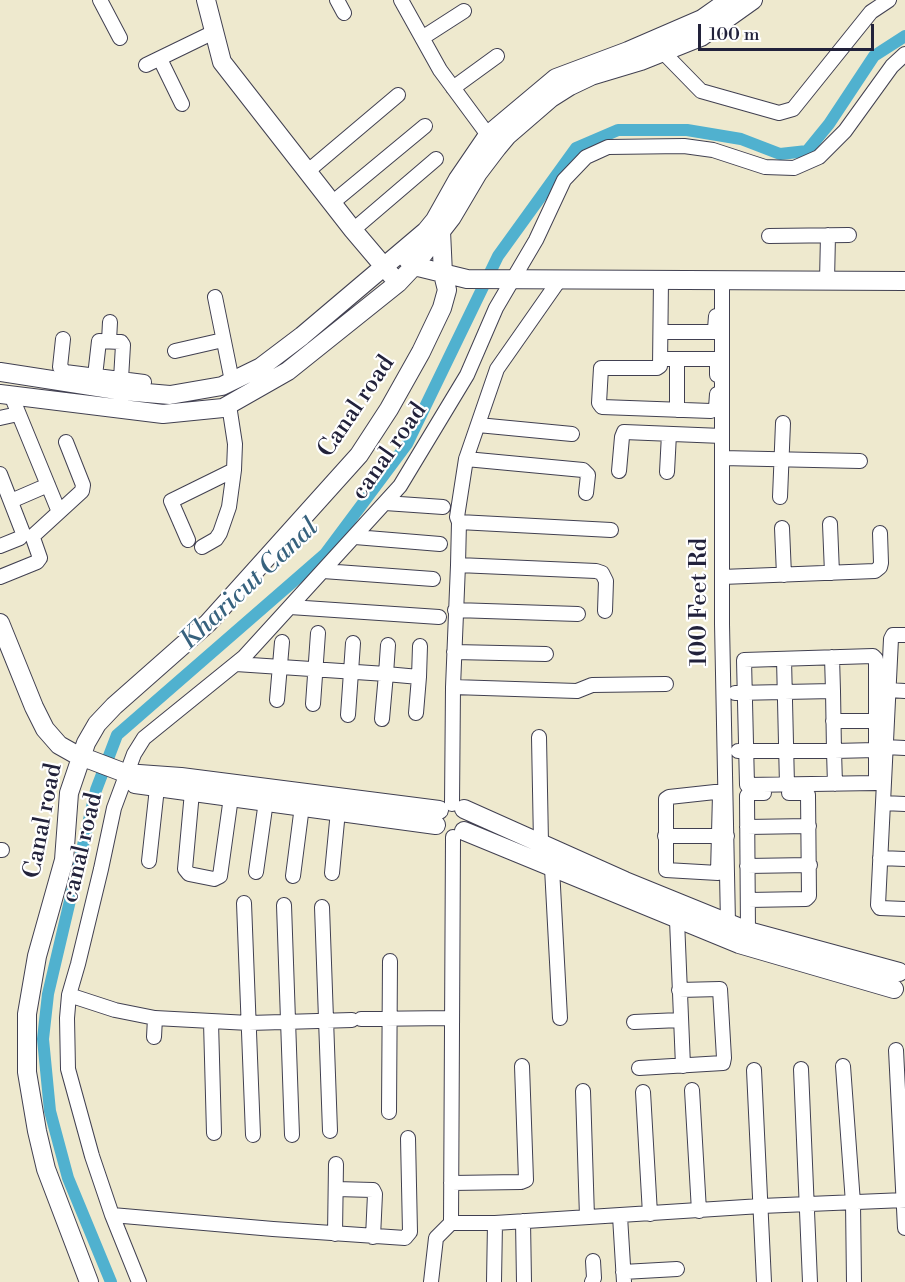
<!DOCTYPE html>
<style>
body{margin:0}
#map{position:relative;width:905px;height:1282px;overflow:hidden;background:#eee9ce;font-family:"Libre Bodoni",serif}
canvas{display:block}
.scale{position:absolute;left:698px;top:24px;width:176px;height:27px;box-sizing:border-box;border:3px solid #22223b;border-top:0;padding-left:8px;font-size:18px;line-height:21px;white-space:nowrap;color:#22223b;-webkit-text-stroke:4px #fff;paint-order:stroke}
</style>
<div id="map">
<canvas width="905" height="1282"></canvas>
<div class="scale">100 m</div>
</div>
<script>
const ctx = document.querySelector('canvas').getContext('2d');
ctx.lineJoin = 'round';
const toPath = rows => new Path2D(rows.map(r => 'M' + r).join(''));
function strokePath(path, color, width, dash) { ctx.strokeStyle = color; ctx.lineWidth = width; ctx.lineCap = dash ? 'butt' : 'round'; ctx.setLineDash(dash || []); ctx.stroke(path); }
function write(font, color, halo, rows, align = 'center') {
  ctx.font = font + ' "Libre Bodoni",serif'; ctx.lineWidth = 4.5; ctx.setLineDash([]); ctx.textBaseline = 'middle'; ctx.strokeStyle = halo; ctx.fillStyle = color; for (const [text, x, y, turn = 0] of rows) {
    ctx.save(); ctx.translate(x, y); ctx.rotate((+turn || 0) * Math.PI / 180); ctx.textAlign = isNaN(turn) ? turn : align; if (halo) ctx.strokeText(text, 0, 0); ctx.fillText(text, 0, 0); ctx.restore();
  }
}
strokePath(toPath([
 [111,1282,68,1178,50,1111,43,1039,48,994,96,790,117,735,325,554,407,444,498,256,576,148,618,130,687,130,741,139,780,154,807,151,829,124,874,56,905,36]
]), '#50b1cf', 12);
const street = toPath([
 [100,0,120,38],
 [337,0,344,13],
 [401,0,440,70,488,135],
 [422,38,464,11],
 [658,47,701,91,779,113,793,109,871,12,889,0],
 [160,59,182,104],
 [146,65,214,32],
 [453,88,497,56],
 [308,171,398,95],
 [332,203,425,126],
 [353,230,436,159],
 [769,236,849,235],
 [661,280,660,366,657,368,601,368,599,403,602,407,711,411,716,408,717,394],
 [722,281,722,624,728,923],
 [827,281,828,235],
 [215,297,232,381],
 [661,332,713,332,715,329,716,316],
 [63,339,60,367,65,372,144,382],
 [109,341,110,322],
 [175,351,223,340],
 [661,359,715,359,717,363,717,375],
 [95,376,99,341,121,342,123,345,121,379],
 [11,395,59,512],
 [677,410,677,359],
 [0,418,18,414],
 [478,425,572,434],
 [722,458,860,461],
 [466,459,583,470,588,475,586,493],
 [619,471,622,437,624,432,722,436],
 [667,472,669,434],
 [0,474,23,533,20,538,0,546],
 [780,497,783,423],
 [11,501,48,485],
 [385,503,443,507],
 [459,522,611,530],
 [830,524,832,573],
 [782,528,784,575],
 [355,537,440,544],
 [188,540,171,501,234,470],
 [202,547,216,539,220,533,229,507,234,470,235,444,229,405],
 [458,565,596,571,602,573,606,581,605,611],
 [323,571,433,579],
 [0,577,37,562,40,558,33,538,34,535,82,491,83,485,66,442],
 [722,577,875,571,880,567,881,563,880,533],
 [290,607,439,617],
 [455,610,578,614],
 [905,635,893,635,891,639,878,905,880,908,905,909],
 [454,652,546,654],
 [873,656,876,659,876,783,747,785,744,660,873,656],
 [832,657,833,691],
 [784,659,787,785],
 [236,664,386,674,388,645],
 [453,687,577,691,592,685,666,684],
 [888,690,905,691],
 [735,693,833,691,834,751,738,751],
 [277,700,282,642],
 [313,704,318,633],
 [416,713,419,677],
 [348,715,353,643],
 [382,719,386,674,419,677,420,646],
 [833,721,876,721],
 [539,737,541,843],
 [885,747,905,748],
 [835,784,834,751,876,750],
 [192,792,185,869,189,874,214,879,220,876,231,797],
 [715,792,719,792,720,794,718,873,666,870,666,799,669,797,715,792],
 [883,803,905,804],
 [452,804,453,687,458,565,459,522,457,517,466,459,497,369,560,279],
 [747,827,809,826],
 [665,836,727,836],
 [453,837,451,1223,495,1223,761,1206,905,1200],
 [0,850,2,850],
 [880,858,905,859],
 [149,861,157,788],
 [747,866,810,865],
 [552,868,560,1018],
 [256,872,266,801],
 [332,873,338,811],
 [293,876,302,806],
 [748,900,806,899,809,896,808,795,805,793,789,793],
 [244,903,253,1135],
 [284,905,292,1135],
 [322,907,330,1131],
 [677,920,683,1066],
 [748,931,747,796,749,793,764,793],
 [69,995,115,1010,155,1018,249,1023,352,1020],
 [361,1019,452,1018],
 [211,1022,214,1133],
 [634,1022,680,1020],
 [154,1037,155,1018],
 [896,1050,905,1228],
 [843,1066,853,1203,854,1282],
 [639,1068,723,1063,724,1058,720,989,679,990],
 [801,1069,810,1282],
 [754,1070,764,1282],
 [692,1090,699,1211],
 [583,1091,587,1217],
 [643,1092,650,1214],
 [389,1112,390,961],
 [451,1183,521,1182,526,1180,522,1066],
 [336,1189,373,1190,375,1194,373,1237],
 [112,1215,273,1229,405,1238,410,1232,408,1138],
 [620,1216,624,1282],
 [523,1221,524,1282],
 [335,1234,336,1164],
 [623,1272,677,1269],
 [139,1282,112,1215,92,1156,68,1069,67,1018,69,995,78,964,101,869,114,808,134,754,144,738,244,657,400,486,467,375,496,308,536,240,564,180,586,157,608,147,684,146,713,150,765,167,794,168,819,157,845,131,892,66,905,54],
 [431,1282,436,1238,451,1223],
 [494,1282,495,1223],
 [592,1282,594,1278,593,1261]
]);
const secondary = toPath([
 [206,0,222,62,353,230,392,276],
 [407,259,414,266,467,279,905,281],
 [0,372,123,391,170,395,222,386,261,367,302,336,426,231,435,220,458,179,488,135,556,78,628,51,702,19,729,0],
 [0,394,163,414,223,408,288,371,398,283,414,266,452,217,478,173,497,148,507,136,551,98,570,86,591,76,641,61,701,37,753,0],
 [0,623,34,707,45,729,59,745,75,754,125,773,181,777,439,810],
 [135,784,436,825],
 [464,809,625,881,748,931,899,972],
 [464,831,739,944,894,989],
 [89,1282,46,1169,37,1131,27,1072,27,1014,37,956,64,860,69,793,86,743,97,724,114,706,208,623,359,455,389,409,421,352,442,308,447,290,443,274,441,231]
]);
strokePath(street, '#414051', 16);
strokePath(secondary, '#414051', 20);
strokePath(street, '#fff', 14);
strokePath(secondary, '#fff', 18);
write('24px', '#22223b', '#fff', [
 ["Canal road",357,407,-56],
 ["canal road",390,452,-55],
 ["100 Feet Rd",700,602,-90],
 ["Canal road",44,821,-79],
 ["canal road",83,848,-77]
]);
write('italic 26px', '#37627e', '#fff', [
 ["Kharicut Canal",250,585,-43]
]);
</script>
